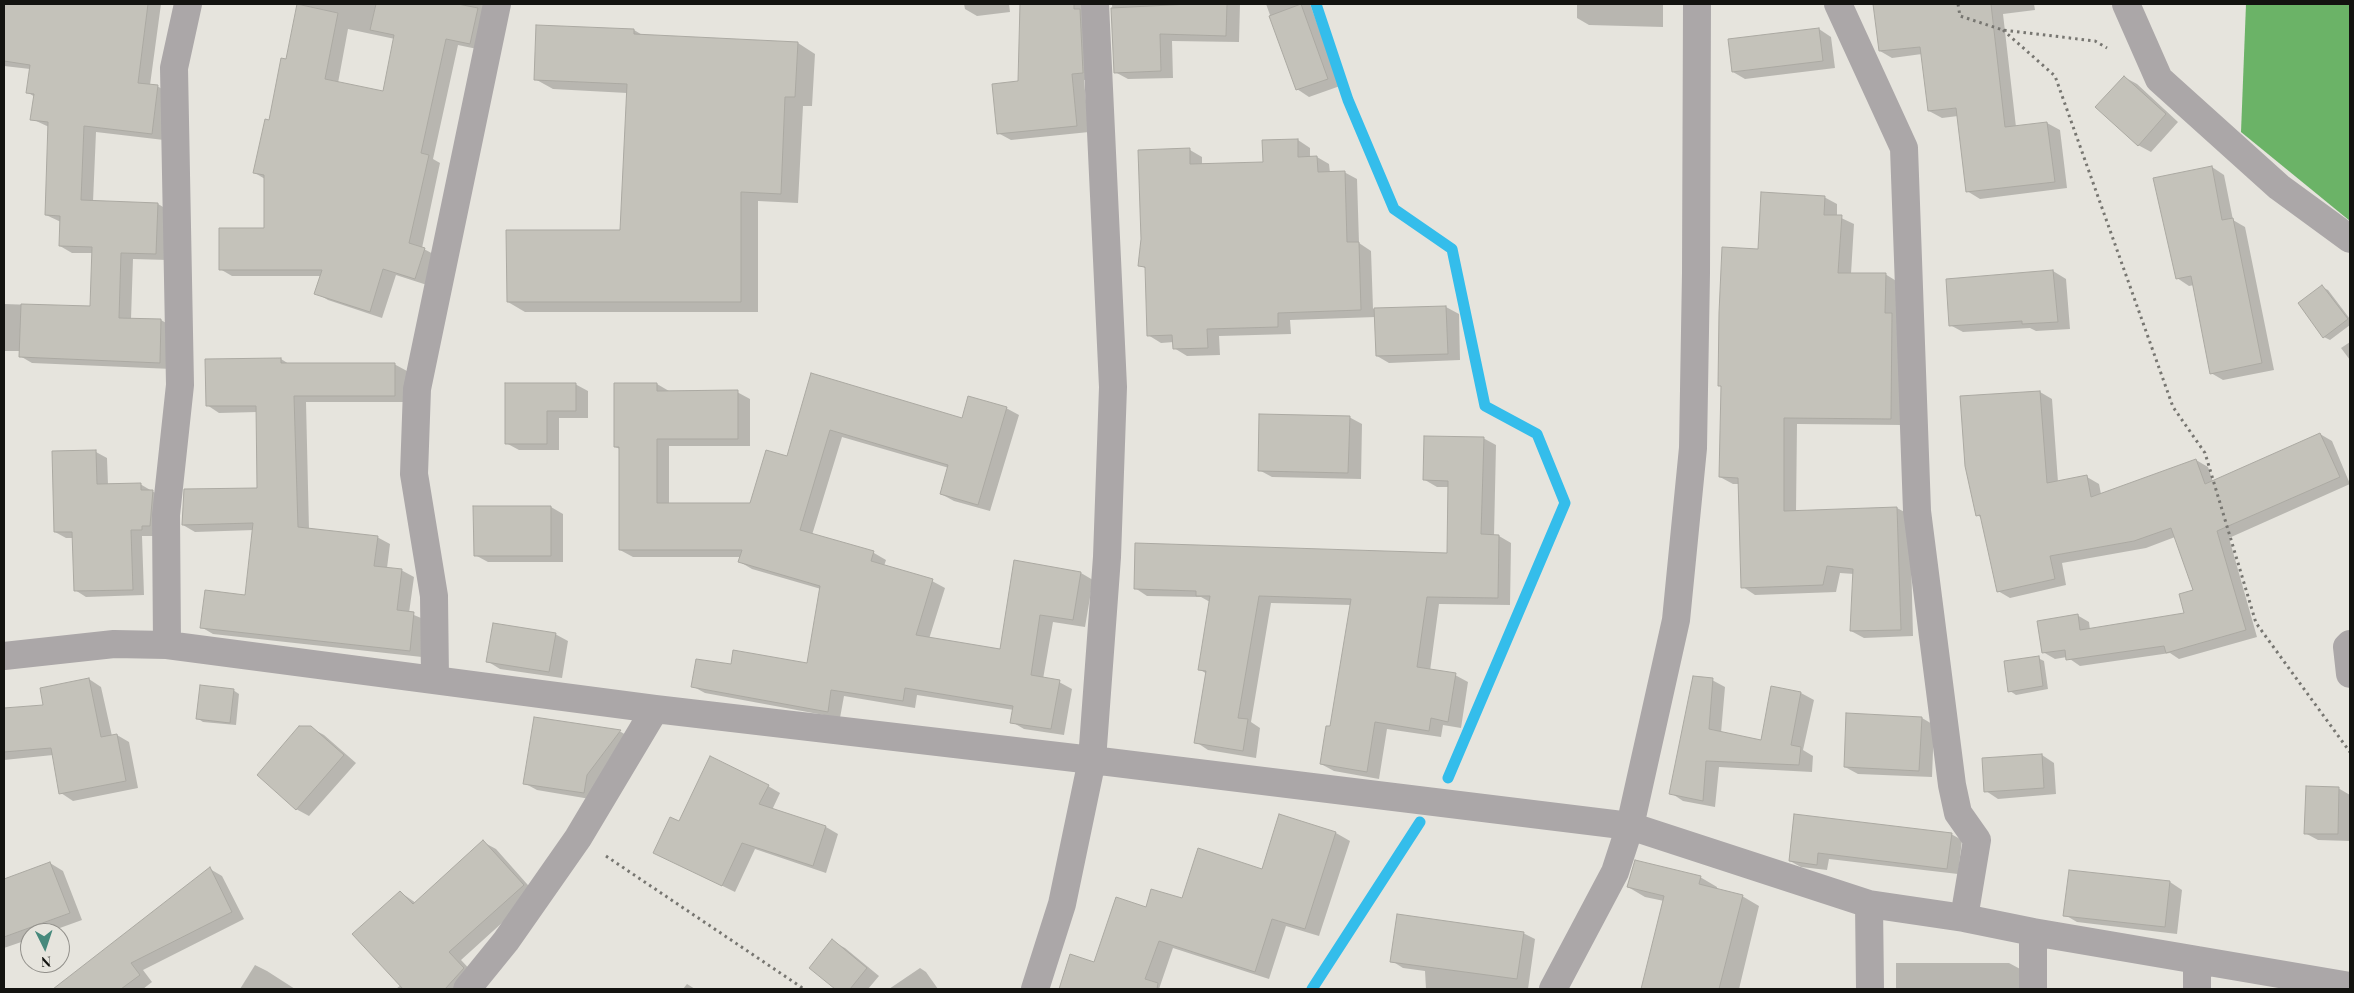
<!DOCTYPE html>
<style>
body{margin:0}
#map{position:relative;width:2354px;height:993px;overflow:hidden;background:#e6e4dd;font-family:"Playfair Display",serif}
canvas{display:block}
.frame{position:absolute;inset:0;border:5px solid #131310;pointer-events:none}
.north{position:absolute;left:20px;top:923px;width:50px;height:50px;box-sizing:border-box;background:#e6e4dd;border:1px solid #92908b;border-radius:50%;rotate:176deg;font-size:14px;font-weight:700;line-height:20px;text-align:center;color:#131310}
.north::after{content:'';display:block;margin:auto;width:18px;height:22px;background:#46897c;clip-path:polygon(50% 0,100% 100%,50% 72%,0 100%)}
</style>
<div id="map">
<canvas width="2354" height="993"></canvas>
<div class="frame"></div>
<div class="north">N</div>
</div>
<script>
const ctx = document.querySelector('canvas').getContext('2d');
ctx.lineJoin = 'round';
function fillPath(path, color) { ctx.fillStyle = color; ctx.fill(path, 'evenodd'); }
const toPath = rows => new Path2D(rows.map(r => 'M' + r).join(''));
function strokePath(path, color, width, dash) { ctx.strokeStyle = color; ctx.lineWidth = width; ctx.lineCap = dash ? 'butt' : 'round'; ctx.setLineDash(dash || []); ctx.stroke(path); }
fillPath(toPath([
 [2246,4,2350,4,2350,221,2241,132]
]), '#6bb367');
fillPath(toPath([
 [4,4,161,4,150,85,157,86,169,93,164,140,96,132,93,202,158,204,170,211,168,260,133,259,131,319,161,320,173,327,172,369,32,363,20,356,20,351,4,351,4,304,91,307,93,253,72,253,60,246,61,222,46,215,49,127,32,119,35,97,27,92,30,69,4,66],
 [299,4,488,4,482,50,458,45,433,159,440,163,422,248,437,256,427,285,396,275,382,318,328,300,316,293,321,276,232,276,220,269,266,229,265,179,255,173,287,60],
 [348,29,395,39,384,93,338,83],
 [964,4,1009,4,1010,12,977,16,965,9],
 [1022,4,1094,4,1095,80,1084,80,1089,132,1011,140,998,133,1020,82],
 [1112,4,1240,4,1239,42,1172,41,1173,78,1128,79,1115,72],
 [1266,4,1310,4,1340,86,1309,97,1297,89],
 [1577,4,1663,4,1663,27,1589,25,1577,18],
 [2034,4,2035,10,2003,14,2016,127,2047,123,2060,130,2067,188,1980,199,1967,191,1958,116,1942,118,1929,111,1922,54,1892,58,1880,51,1874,5],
 [538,26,634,30,644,36,798,43,815,54,812,106,803,106,798,203,758,201,758,312,525,312,508,302,621,231,627,93,553,89,535,79],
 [1819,29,1831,37,1835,68,1745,79,1733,72],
 [2124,77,2137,84,2178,122,2151,152,2138,145],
 [1298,140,1310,148,1310,157,1317,157,1329,164,1330,173,1344,172,1357,179,1359,243,1371,251,1373,309,1446,307,1459,314,1460,360,1389,363,1377,356,1376,317,1290,320,1291,334,1219,336,1220,355,1187,356,1174,348,1174,342,1161,343,1148,335,1147,269,1139,265,1190,150,1202,157,1202,165,1264,163],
 [2212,167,2224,175,2233,220,2245,227,2274,370,2223,380,2211,373,2194,285,2189,286,2177,278],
 [1824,197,1837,204,1837,216,1854,224,1851,274,1885,274,1898,282,1903,425,1797,424,1796,512,1897,508,1910,515,1913,636,1864,638,1851,631,1854,574,1840,573,1836,592,1755,595,1743,587,1739,484,1733,484,1720,477,1722,387,1720,386,1760,251],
 [2053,271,2066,279,2070,329,2036,331,2030,328,1963,332,1950,325,1947,280],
 [2322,287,2328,290,2350,319,2350,325,2330,340,2324,337],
 [2350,342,2350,360,2341,348],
 [281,359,289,364,394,364,407,371,407,402,306,402,309,530,377,537,390,544,387,568,401,570,414,577,409,613,426,620,422,657,213,634,201,627,246,596,254,530,195,532,183,525,258,489,257,412,219,413,207,405,207,360],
 [812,374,963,420,1006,408,1019,415,990,511,954,501,941,494,949,468,842,437,812,535,874,553,886,560,884,566,932,581,945,588,929,639,1001,650,1081,573,1093,580,1085,627,1053,622,1043,679,1059,682,1072,689,1064,735,1024,729,1012,722,1014,710,917,695,915,708,844,696,840,718,705,693,692,686,732,666,808,665,821,589,752,569,740,562,741,557,633,557,620,550,620,449,615,447,657,384,669,391,737,392,750,399,750,446,669,446,669,505,751,504,788,458],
 [575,384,588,391,588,418,559,418,559,450,519,450,506,443],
 [2040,392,2052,399,2058,482,2087,477,2099,484,2101,494,2196,460,2208,467,2213,482,2320,434,2332,441,2350,484,2229,538,2257,637,2179,659,2170,653,2080,666,2067,657,2055,659,2043,652,2077,615,2089,622,2090,630,2186,614,2195,591,2175,537,2146,548,2062,563,2066,585,2010,598,1998,591,1982,518,1977,515],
 [1349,417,1362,424,1361,479,1272,477,1259,470],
 [1483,438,1496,445,1494,536,1499,536,1511,543,1510,605,1439,604,1430,671,1455,675,1468,682,1461,728,1443,725,1441,737,1387,729,1379,779,1334,771,1321,764,1331,728,1351,605,1271,603,1251,722,1260,728,1256,758,1208,750,1196,742,1207,674,1199,669,1210,602,1201,597,1147,596,1135,588,1448,555,1449,487,1437,487,1425,480],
 [96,452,107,458,108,485,140,484,164,498,153,536,142,536,144,595,86,597,75,590,74,538,66,538,55,532],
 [551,507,563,514,563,562,488,562,475,555],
 [555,634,568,641,562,678,500,669,487,661],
 [2038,658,2044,661,2048,689,2016,695,2010,691],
 [89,679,101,687,112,736,117,735,129,742,138,788,73,801,61,793,53,755,4,760,4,709,45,706],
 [1712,680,1725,687,1721,733,1762,741,1772,687,1801,693,1814,700,1803,750,1813,756,1812,772,1719,767,1715,807,1683,801,1671,793],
 [233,690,239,694,236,725,203,722,197,718],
 [535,718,621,732,633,739,596,800,537,790,524,783],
 [1922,718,1934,725,1932,777,1858,774,1845,767],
 [311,728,324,735,356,763,309,816,296,809],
 [2042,755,2054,763,2056,794,1998,799,1986,791],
 [768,786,780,793,772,810,826,827,838,834,826,873,755,849,735,892,655,853,679,822],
 [2338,788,2350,795,2350,841,2318,840,2305,833],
 [1280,815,1336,833,1350,841,1319,936,1286,926,1269,979,1173,948,1159,989,1060,989,1071,956,1095,964,1147,909,1183,900,1262,870],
 [1795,815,1951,834,1962,840,1958,874,1829,859,1827,870,1801,867,1790,861],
 [483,842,496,849,535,893,461,960,476,976,465,989,396,989,401,985,400,892,416,903],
 [50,863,63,871,82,920,46,933,30,933,30,939,4,948,4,880],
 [210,869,222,876,244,919,143,970,152,982,143,989,72,989,66,981],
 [1700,877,1717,887,1717,890,1742,896,1759,906,1739,989,1642,989,1664,901,1645,897,1628,887],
 [2170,882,2182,890,2177,934,2077,922,2065,915],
 [1523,933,1535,939,1528,989,1426,989,1425,971,1403,968,1392,961],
 [832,941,845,948,879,976,868,989,837,989,811,968],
 [1896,963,2009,963,2022,970,2022,989,1896,989],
 [255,965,267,971,295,989,240,989],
 [920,968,926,972,938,989,889,989],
 [687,984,695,989,683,989]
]), '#0003');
strokePath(toPath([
 [1316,4,1348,100,1394,209,1452,249,1485,406,1537,434,1565,503,1448,778],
 [1312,989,1420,822]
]), '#34bdeb', 11);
const building = toPath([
 [4,4,148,4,138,83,158,85,152,134,84,126,81,200,158,203,156,254,121,253,119,318,161,319,160,363,19,357,21,304,90,306,92,247,59,246,60,216,45,215,48,122,30,120,34,94,26,93,30,65,4,61,4,4],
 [297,4,338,13,325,79,383,91,394,35,370,30,376,4,458,4,478,8,470,44,446,39,421,153,429,155,409,243,425,248,415,279,383,269,370,312,314,294,322,270,219,270,219,228,264,228,264,175,253,173,265,119,269,120,281,58,286,59,297,4],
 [1020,4,1074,4,1074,9,1080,9,1083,73,1072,74,1077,126,997,134,992,84,1018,81,1020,4],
 [1190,4,1227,4,1226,36,1160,34,1161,71,1114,73,1111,8,1190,4],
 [1301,4,1328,79,1296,90,1269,16,1301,4],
 [1873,4,1991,4,2005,127,2047,122,2055,182,1966,192,1956,108,1928,111,1920,47,1879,51,1873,4],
 [536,25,634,29,634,34,798,42,795,97,785,97,781,194,741,192,741,302,507,302,506,230,620,230,627,84,534,80,536,25],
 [1819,28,1823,61,1732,72,1728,39,1819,28],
 [2124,76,2166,114,2138,146,2095,107,2124,76],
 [1298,139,1298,157,1317,156,1318,172,1345,171,1347,242,1359,242,1361,310,1278,313,1278,327,1207,329,1208,348,1173,349,1172,335,1147,336,1145,267,1138,266,1141,239,1138,150,1190,148,1190,164,1263,162,1262,140,1298,139],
 [2212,166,2222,220,2233,218,2262,363,2210,374,2191,276,2176,279,2153,178,2212,166],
 [1761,192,1825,196,1824,215,1842,215,1838,273,1886,273,1885,313,1892,313,1891,419,1784,418,1784,511,1897,507,1901,630,1850,631,1853,569,1827,566,1823,585,1741,588,1738,478,1719,477,1721,386,1718,386,1719,313,1722,247,1758,249,1761,192],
 [2053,270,2058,322,2022,324,2022,321,1949,326,1946,279,2053,270],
 [2322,285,2348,319,2323,338,2298,303,2322,285],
 [1446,306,1448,354,1376,356,1374,308,1446,306],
 [281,358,281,363,395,363,395,396,294,396,298,527,378,536,374,566,402,569,397,610,414,612,410,651,200,628,205,590,245,595,253,523,182,525,184,489,257,488,256,406,206,406,205,359,281,358],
 [811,373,962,418,968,396,1007,407,978,505,940,494,948,465,830,430,800,530,874,551,871,561,933,579,916,635,1000,649,1014,560,1081,572,1073,620,1040,615,1031,675,1060,680,1051,729,1010,723,1013,706,905,688,903,701,831,690,828,712,691,687,696,659,731,664,733,650,807,663,820,586,738,562,742,550,619,550,619,447,614,447,614,383,657,383,657,391,738,390,738,439,657,439,657,503,750,503,766,450,787,456,811,373],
 [505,383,576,383,576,411,547,411,547,444,505,444,505,383],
 [2040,391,2047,483,2087,475,2091,497,2196,459,2205,484,2320,433,2340,477,2217,531,2246,630,2166,653,2164,646,2066,660,2065,650,2042,653,2037,621,2078,614,2080,630,2184,613,2179,594,2193,590,2171,528,2134,541,2050,556,2055,579,1997,592,1980,515,1976,516,1965,466,1960,396,2040,391],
 [1259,414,1350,416,1348,473,1258,471,1259,414],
 [1424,436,1484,437,1481,534,1499,535,1498,598,1427,597,1417,667,1456,673,1448,722,1431,718,1429,731,1375,722,1367,772,1320,764,1326,726,1330,726,1351,599,1259,596,1238,718,1248,719,1243,751,1194,743,1206,671,1198,670,1210,596,1196,596,1196,591,1134,589,1135,543,1447,553,1448,481,1423,480,1424,436],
 [96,450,97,484,141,483,141,490,153,490,150,526,142,526,142,530,131,530,133,590,74,591,72,532,54,532,52,451,96,450],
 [473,506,551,506,551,556,474,556,473,506],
 [493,623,556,633,549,672,486,662,493,623],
 [2039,656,2043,686,2008,692,2004,661,2039,656],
 [1693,676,1713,678,1709,729,1761,740,1771,686,1801,692,1791,745,1801,747,1799,765,1706,761,1703,801,1669,794,1693,676],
 [89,678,101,737,117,734,126,781,59,794,51,748,4,752,4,708,43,705,40,688,89,678],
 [200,685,234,689,230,723,196,719,200,685],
 [1846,713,1922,717,1919,771,1844,767,1846,713],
 [534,717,621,730,587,775,584,793,523,784,534,717],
 [299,726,311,726,344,755,296,810,257,775,299,726],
 [2042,754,2044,788,1984,792,1982,758,2042,754],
 [710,756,769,785,759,804,826,826,813,866,742,843,722,886,653,853,670,817,679,821,710,756],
 [2306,786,2339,787,2338,834,2304,834,2306,786],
 [1279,814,1336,832,1305,929,1272,919,1255,972,1159,941,1145,979,1158,983,1157,989,1059,989,1070,954,1094,962,1116,897,1146,907,1151,889,1182,898,1198,848,1262,869,1279,814],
 [1794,814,1952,833,1947,869,1818,853,1817,865,1789,861,1794,814],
 [483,840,524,885,449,952,464,968,445,989,403,989,352,934,400,891,413,904,483,840],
 [1635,860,1701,876,1699,884,1743,895,1719,989,1641,989,1664,896,1627,887,1635,860],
 [50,862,70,913,4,937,4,879,50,862],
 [210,867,232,912,131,963,140,975,121,989,53,989,210,867],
 [2069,870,2170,881,2165,927,2063,916,2069,870],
 [1397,914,1524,932,1517,979,1390,962,1397,914],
 [832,939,867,968,850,989,835,989,809,968,832,939]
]);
fillPath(building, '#c4c2ba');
strokePath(building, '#aba9a2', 1);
strokePath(toPath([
 [1958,4,1960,16,2003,30,2095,41,2107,48],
 [2003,30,2055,76,2173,407,2205,453,2256,623,2350,752],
 [606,856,804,989]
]), '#777671', 3, [2.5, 4]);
strokePath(toPath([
 [1838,4,1904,148,1917,511,1952,785,1958,813,1977,840,1964,918],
 [2126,4,2159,79,2279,187,2350,239],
 [2350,644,2347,647,2350,674],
 [167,645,166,515,180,385,174,68,188,4],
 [4,656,114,644,167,645,655,709,1092,760,1630,826,1869,904,1964,918,2033,932,2033,989],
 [435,679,434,596,414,474,417,389,497,4],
 [1869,904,1870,989],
 [2033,932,2350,986],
 [467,989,506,941,578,838,655,709],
 [1035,989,1062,904,1092,760,1107,557,1113,387,1095,4],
 [1553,989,1615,872,1630,826,1676,620,1693,448,1696,273,1697,4],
 [2197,989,2197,960]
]), '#aba7a8', 28);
</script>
